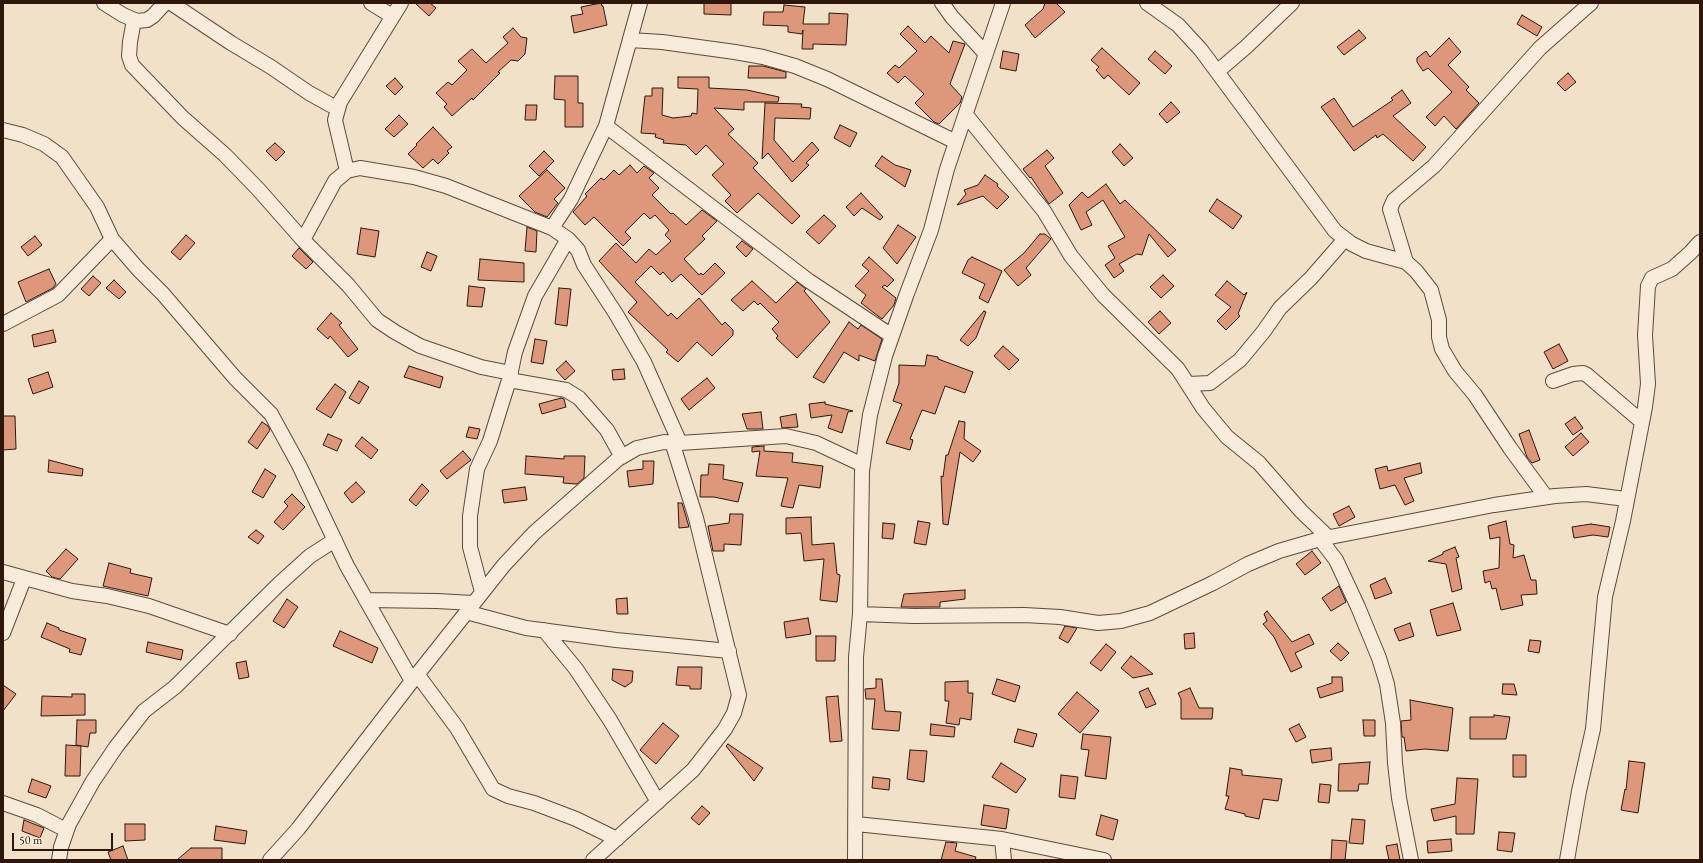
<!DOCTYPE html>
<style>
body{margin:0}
#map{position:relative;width:1703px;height:863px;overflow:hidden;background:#f2e1c9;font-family:"EB Garamond",serif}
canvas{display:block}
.frame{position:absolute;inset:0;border:4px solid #2e160d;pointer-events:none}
.scale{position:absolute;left:12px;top:833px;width:101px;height:18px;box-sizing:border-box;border:2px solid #2e160d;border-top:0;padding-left:5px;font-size:12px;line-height:14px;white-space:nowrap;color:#2e160d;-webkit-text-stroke:3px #f7ecdc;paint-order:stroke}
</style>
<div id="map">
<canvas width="1703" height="863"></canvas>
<div class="frame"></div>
<div class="scale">50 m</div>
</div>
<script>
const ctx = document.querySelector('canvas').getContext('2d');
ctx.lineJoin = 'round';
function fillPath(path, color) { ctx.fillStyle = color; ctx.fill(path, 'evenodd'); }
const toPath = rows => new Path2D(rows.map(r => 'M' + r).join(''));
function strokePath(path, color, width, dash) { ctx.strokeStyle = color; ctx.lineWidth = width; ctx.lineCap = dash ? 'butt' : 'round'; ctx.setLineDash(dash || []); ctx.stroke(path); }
const building = toPath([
 [415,3,430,3,436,8,429,16,415,3],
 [601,3,602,6,603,6,607,25,574,33,571,16,583,14,581,7,601,3],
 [704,3,731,3,731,15,704,14,704,3],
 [1045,3,1056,3,1065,12,1035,38,1025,25,1043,9,1045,3],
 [784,5,805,7,803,24,829,24,829,13,848,14,846,45,813,44,813,49,802,49,803,30,802,34,788,32,788,26,763,25,764,12,783,12,784,5],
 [1522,15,1542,27,1537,36,1517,24,1522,15],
 [908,26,925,43,931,36,949,53,953,41,965,44,950,84,962,97,960,103,939,124,934,122,915,103,924,94,905,76,898,83,887,73,895,65,899,68,917,51,900,34,908,26],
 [513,28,521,37,527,38,525,54,518,61,511,60,498,72,500,73,473,100,472,98,452,116,444,107,447,104,436,93,448,82,452,85,467,70,458,61,472,49,486,63,508,43,503,37,513,28],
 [1359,30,1366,38,1344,55,1337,47,1359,30],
 [1449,38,1461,52,1448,65,1469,87,1466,90,1479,103,1456,129,1444,116,1435,126,1426,117,1452,92,1428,68,1423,71,1417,62,1417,58,1426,51,1430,57,1449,38],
 [1102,48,1140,83,1129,95,1108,75,1104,79,1096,70,1099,67,1091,60,1102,48],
 [1003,51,1019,54,1016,71,1000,68,1003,51],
 [1155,51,1172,66,1165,74,1148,59,1155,51],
 [749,66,763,66,786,72,786,78,748,78,749,66],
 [1568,73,1576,82,1565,91,1557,83,1568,73],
 [555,76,578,76,578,103,583,103,583,127,565,127,565,100,554,99,555,76],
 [678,77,709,77,709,88,747,90,779,97,778,102,744,102,744,110,714,108,734,129,728,134,758,163,753,168,800,216,792,224,758,193,737,213,725,201,731,195,712,175,724,164,706,145,696,155,686,145,663,143,664,140,655,137,656,134,641,133,645,96,652,96,652,88,663,88,662,115,673,118,691,116,692,113,697,114,698,89,678,88,678,77],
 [395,78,403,87,395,95,386,86,395,78],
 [1402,90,1411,103,1393,116,1426,147,1413,161,1383,134,1377,138,1376,135,1354,151,1321,107,1334,98,1353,127,1393,100,1391,98,1402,90],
 [1171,102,1180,112,1167,123,1159,114,1171,102],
 [765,103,802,104,801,107,811,108,810,119,775,118,774,140,793,162,812,142,819,150,806,163,809,165,792,182,768,153,762,159,765,103],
 [526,105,537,105,536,120,525,120,526,105],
 [399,115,408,124,394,137,385,129,399,115],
 [840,125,857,133,850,147,834,138,840,125],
 [433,127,452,147,447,151,449,153,438,164,433,159,423,168,408,154,417,145,416,144,433,127],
 [275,143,285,152,276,161,266,151,275,143],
 [1120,144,1133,158,1124,166,1112,152,1120,144],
 [1047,150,1054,158,1045,166,1063,193,1049,204,1031,177,1030,178,1023,169,1047,150],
 [544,151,554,161,539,176,529,166,544,151],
 [882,156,895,165,911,170,905,187,875,166,882,156],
 [630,165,637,173,644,166,654,173,649,178,659,188,652,195,671,214,673,213,686,225,702,210,717,221,702,236,705,239,684,259,699,275,701,273,703,275,715,263,725,273,702,295,681,274,672,282,663,272,660,275,651,266,635,282,668,316,671,313,677,319,699,298,722,325,725,322,733,330,733,335,712,356,697,342,678,362,666,352,668,350,628,312,637,302,599,261,616,243,636,263,649,249,656,255,671,241,665,235,669,230,655,215,650,219,644,213,625,232,631,238,623,246,594,217,585,225,573,212,587,196,585,194,601,178,604,180,614,170,619,175,630,165],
 [547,170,565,188,554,199,558,203,547,217,535,212,519,196,547,170],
 [985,175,998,184,997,186,1009,197,997,209,983,196,957,205,966,194,964,190,978,185,985,175],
 [1106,184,1120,204,1125,200,1176,250,1168,257,1149,234,1142,255,1137,254,1119,264,1124,271,1114,278,1105,265,1115,258,1108,246,1125,237,1103,200,1086,212,1092,225,1081,230,1069,205,1082,192,1088,198,1106,184],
 [861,193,883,217,880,220,862,208,854,216,846,207,861,193],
 [1217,199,1242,216,1233,229,1209,211,1217,199],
 [824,215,836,226,819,244,806,232,824,215],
 [898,225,916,237,897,264,883,248,898,225],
 [527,227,537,231,536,252,525,251,527,227],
 [361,228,379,231,375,257,357,254,361,228],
 [1040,234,1045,234,1051,239,1026,268,1031,275,1018,286,1004,270,1024,253,1040,234],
 [186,235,195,243,180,260,171,252,186,235],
 [35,236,42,245,28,256,21,247,35,236],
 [742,241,753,249,746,257,736,247,742,241],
 [299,248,313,262,306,269,292,256,299,248],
 [427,252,437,256,431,271,421,267,427,252],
 [869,257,894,280,887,287,885,285,882,287,896,298,894,305,882,319,861,303,866,295,855,286,869,271,862,265,869,257],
 [972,257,1002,271,988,303,979,298,985,284,962,273,968,260,972,257],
 [480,259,524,263,524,282,478,280,480,259],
 [49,269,56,284,53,288,26,302,18,282,49,269],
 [1163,275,1174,286,1161,298,1150,287,1163,275],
 [93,276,101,283,89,296,81,289,93,276],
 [114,280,126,292,119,299,106,288,114,280],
 [752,281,776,303,797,282,806,289,804,291,830,322,797,358,776,338,778,336,772,329,779,322,760,303,758,305,754,301,743,311,731,300,752,281],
 [1227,281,1244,295,1247,292,1238,314,1240,316,1226,330,1217,321,1231,307,1215,295,1227,281],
 [469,286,485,288,482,307,467,306,469,286],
 [559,288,571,289,567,326,555,324,559,288],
 [984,311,986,312,976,338,968,346,960,340,984,311],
 [1160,311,1171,323,1159,334,1148,322,1160,311],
 [331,313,342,323,339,325,358,349,348,357,330,336,328,339,317,329,331,313],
 [849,322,858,329,861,325,882,339,875,361,859,355,859,361,844,352,824,383,813,377,849,322],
 [53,330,56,342,34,347,32,335,53,330],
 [535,339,547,341,543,364,531,362,535,339],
 [1559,344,1568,361,1553,369,1544,352,1559,344],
 [1003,346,1019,360,1009,370,994,356,1003,346],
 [927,355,938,357,938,359,973,372,965,393,945,386,935,414,922,410,910,439,913,440,910,450,886,443,902,404,893,401,899,383,899,365,925,366,927,355],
 [566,361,575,371,565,380,556,370,566,361],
 [409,366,443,377,440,388,404,377,409,366],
 [624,369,625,379,613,380,612,370,624,369],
 [48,372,53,387,33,394,28,379,48,372],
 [707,378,715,388,689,410,681,399,707,378],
 [359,381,369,387,359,404,349,398,359,381],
 [335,384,346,392,331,418,316,409,335,384],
 [561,398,564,399,566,407,542,414,539,404,561,398],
 [825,402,825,404,853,411,848,412,842,433,828,428,832,415,811,418,809,404,825,402],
 [761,412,763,429,747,429,742,414,761,412],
 [796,414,798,427,782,428,780,417,796,414],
 [3,416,15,416,16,449,3,450,3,416],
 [1575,417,1583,428,1573,435,1565,424,1575,417],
 [959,421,965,422,964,439,981,451,973,462,960,452,948,525,943,524,941,476,943,477,946,455,948,455,959,421],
 [262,422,268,426,270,430,257,449,248,442,262,422],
 [469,427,480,429,477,439,466,437,469,427],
 [1529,430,1540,460,1532,463,1527,457,1519,434,1529,430],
 [1581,433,1589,442,1573,456,1565,447,1581,433],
 [328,434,342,440,337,451,323,445,328,434],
 [362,437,378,450,371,459,355,446,362,437],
 [764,446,764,451,793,453,792,462,823,466,820,488,799,485,793,508,781,506,788,478,756,476,760,451,752,452,752,447,764,446],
 [463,451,471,460,447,479,440,471,463,451],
 [526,456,564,459,564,456,585,456,584,478,577,484,563,483,564,477,525,474,526,456],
 [49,460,83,469,82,476,48,472,49,460],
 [643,461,654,461,653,484,629,487,627,471,643,469,643,461],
 [1420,463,1422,473,1404,478,1414,501,1405,505,1395,485,1380,489,1375,469,1387,466,1388,471,1420,463],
 [709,464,724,465,723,479,743,483,738,502,714,497,700,497,701,475,708,475,709,464],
 [265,469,276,476,263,498,252,492,265,469],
 [356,482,365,492,352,503,344,493,356,482],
 [422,484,429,491,416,506,409,500,422,484],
 [525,487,527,500,504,503,502,490,525,487],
 [292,494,305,507,283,530,274,522,288,506,284,502,292,494],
 [678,503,682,503,689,527,679,528,678,503],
 [1349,506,1355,517,1339,526,1333,514,1349,506],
 [730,514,743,514,741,545,724,544,724,551,713,551,708,526,729,523,730,514],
 [811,517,812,545,834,543,837,574,840,575,837,602,820,600,824,559,804,561,801,533,786,534,786,518,811,517],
 [918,521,930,523,926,545,914,543,918,521],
 [1506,521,1510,544,1514,545,1513,558,1524,555,1531,580,1536,580,1537,594,1521,595,1523,605,1501,610,1496,588,1492,589,1490,581,1485,583,1483,571,1499,568,1500,537,1490,539,1488,526,1506,521],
 [883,523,895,524,893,539,882,538,883,523],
 [1591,524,1610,527,1608,537,1593,535,1574,538,1572,527,1591,524],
 [256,530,264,536,258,544,248,537,256,530],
 [1455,547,1459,557,1456,558,1462,589,1452,592,1446,564,1428,561,1443,554,1443,552,1455,547],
 [66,549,78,559,60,579,52,577,46,571,66,549],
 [1312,551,1321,563,1305,575,1296,564,1312,551],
 [109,563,131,569,130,573,152,578,148,596,103,586,109,563],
 [1385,578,1392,593,1375,599,1370,585,1385,578],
 [1339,586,1346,602,1331,611,1322,598,1339,586],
 [965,590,965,599,940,602,940,607,901,607,904,594,965,590],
 [627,598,628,614,617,614,616,599,627,598],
 [287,599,298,607,284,628,273,621,287,599],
 [1453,603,1461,630,1437,636,1430,610,1453,603],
 [1267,611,1292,642,1309,634,1314,644,1295,653,1302,667,1291,672,1274,637,1263,624,1267,621,1264,614,1267,611],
 [808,618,811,634,786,638,784,622,808,618],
 [47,623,59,628,59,630,86,639,81,655,69,652,70,649,41,637,47,623],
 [1410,623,1414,636,1399,641,1394,629,1410,623],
 [1065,626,1077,628,1068,643,1059,638,1065,626],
 [340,631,378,648,372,663,333,646,340,631],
 [1194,633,1195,648,1185,649,1184,634,1194,633],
 [816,636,836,636,835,661,816,661,816,636],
 [1530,640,1541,641,1539,653,1528,651,1530,640],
 [148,642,183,650,181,660,146,652,148,642],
 [1338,643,1349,653,1341,661,1330,651,1338,643],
 [1106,644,1116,652,1101,671,1090,663,1106,644],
 [1131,656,1153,674,1133,678,1121,668,1131,656],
 [246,661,249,677,239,679,236,663,246,661],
 [678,667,702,667,701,689,690,689,690,686,676,685,678,667],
 [613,669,633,671,632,682,625,687,612,680,613,669],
 [1332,677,1342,677,1343,691,1320,698,1317,688,1332,683,1332,677],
 [876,679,882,679,885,711,901,712,899,731,872,729,875,699,866,699,865,689,876,688,876,679],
 [997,679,1020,686,1015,702,992,694,997,679],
 [968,681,968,693,973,693,971,720,960,718,959,725,946,723,949,701,945,701,945,682,968,681],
 [1503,684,1514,684,1517,695,1502,694,1503,684],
 [3,685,16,694,3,711,3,685],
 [1148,688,1156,704,1146,708,1139,692,1148,688],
 [1190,688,1199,708,1213,708,1212,719,1181,719,1181,699,1178,693,1190,688],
 [1077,692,1099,711,1080,733,1058,714,1077,692],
 [72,694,85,694,85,715,41,716,42,696,72,697,72,694],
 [838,696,842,741,830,742,826,697,838,696],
 [1410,700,1453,708,1448,751,1425,749,1406,751,1404,737,1402,737,1401,721,1411,720,1410,700],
 [1494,715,1510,717,1506,739,1470,739,1470,717,1494,717,1494,715],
 [77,720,96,720,96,733,90,733,88,747,76,745,77,720],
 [1363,720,1375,720,1375,736,1364,736,1363,720],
 [663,723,679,736,656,764,640,750,663,723],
 [931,724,955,727,954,737,930,735,931,724],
 [1299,724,1306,737,1296,742,1289,729,1299,724],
 [1018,729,1037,734,1033,747,1014,742,1018,729],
 [1083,734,1111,737,1106,779,1085,776,1089,750,1081,749,1083,734],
 [728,744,763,768,754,781,726,746,728,744],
 [66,745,81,746,80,776,65,776,66,745],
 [1331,748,1332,760,1312,763,1310,750,1331,748],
 [910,750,927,751,924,782,907,779,910,750],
 [1513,755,1526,755,1526,777,1513,777,1513,755],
 [1629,761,1645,763,1638,813,1621,810,1625,789,1626,790,1629,761],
 [1370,762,1368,784,1359,784,1358,791,1338,791,1339,764,1370,762],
 [1001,763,1026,779,1016,793,992,777,1001,763],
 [1230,768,1242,770,1242,775,1282,779,1278,801,1263,799,1259,819,1245,816,1245,814,1225,809,1229,796,1226,796,1230,768],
 [1061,775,1078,777,1075,799,1059,797,1061,775],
 [873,777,890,779,889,790,872,788,873,777],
 [1457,778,1478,779,1474,834,1456,834,1456,816,1434,821,1431,809,1455,804,1457,778],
 [32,779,51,786,46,798,28,792,32,779],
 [1320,784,1331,785,1329,803,1318,802,1320,784],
 [984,805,1009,809,1006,829,981,825,984,805],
 [702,806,710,813,699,825,691,818,702,806],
 [1101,815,1118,820,1113,840,1096,835,1101,815],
 [1352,819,1365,820,1363,844,1349,843,1352,819],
 [24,820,44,828,40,838,22,831,24,820],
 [125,824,145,824,145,840,125,841,125,824],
 [216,826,247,831,245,844,214,840,216,826],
 [1499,832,1515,833,1512,852,1497,850,1499,832],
 [1451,839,1452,851,1428,853,1427,841,1451,839],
 [1332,840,1347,841,1345,860,1331,860,1332,840],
 [946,842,957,843,955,851,976,857,975,860,941,860,946,842],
 [1397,844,1400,860,1389,860,1386,846,1397,844],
 [123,846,128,860,111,860,108,852,123,846],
 [191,848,222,848,222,860,177,860,191,848]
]);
fillPath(building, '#dd987c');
strokePath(building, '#2e160d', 1);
const street = toPath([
 [104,3,123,15,137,21,147,20,153,16,165,3],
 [171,3,231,43,271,67,309,93,338,109],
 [371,3,392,16],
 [942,3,952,17,986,54],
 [1147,3,1178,25,1201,50,1335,231,1352,244,1366,251,1406,262,1416,271,1431,290,1439,320,1439,337,1442,349,1455,371,1475,395,1510,448,1546,497],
 [134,20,130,42,129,56,132,65,183,118,225,155,258,189,303,240,348,285,377,320,395,332,420,346,481,367,511,373],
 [630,40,662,42,735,52,763,57,795,66,827,79,956,142],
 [1218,71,1246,47,1292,3],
 [966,115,1044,211,1071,256,1103,295,1178,369,1203,408,1227,437,1259,463,1301,511,1328,537],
 [606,126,809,281,892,336],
 [3,130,23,135,44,144,62,157,97,207,112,239,138,269,163,294,235,378,271,414,299,465,347,566,412,681],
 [347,171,335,120,340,102,401,3],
 [552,228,571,199,606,126,640,3],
 [303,240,335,181,347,171,360,168,414,177,446,186,552,228,568,239,578,250,584,265,616,314,644,362,680,443],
 [1406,262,1390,209,1394,200,1434,166,1540,48,1591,3],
 [3,324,58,295,112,239],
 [509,380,566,390,579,398,607,430,622,457],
 [1553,381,1573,374,1583,373,1587,375,1642,422],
 [1188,384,1210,383,1240,360,1264,331,1280,308,1311,278,1345,239],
 [1320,539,1336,560,1358,607,1379,658,1387,684,1393,723,1395,763,1399,798,1411,860],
 [3,572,72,591,107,596,149,606,230,634],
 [482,592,470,547,470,516,477,469,490,441,509,380,515,352,535,296,568,239],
 [366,600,437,601,473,603],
 [466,612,526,628,616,640,729,651],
 [860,614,914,616,1024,615,1060,617,1098,623,1121,621,1150,613,1213,583,1248,564,1279,551,1320,539,1494,505,1555,496,1586,494,1626,499],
 [544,630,576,669,610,720,658,802],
 [3,633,24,579],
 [417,674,457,728,493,789,508,796,534,803,576,819,617,839],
 [3,803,37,815,66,830],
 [856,824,1002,839,1104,860],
 [1002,839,1004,860],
 [59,860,61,847,69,824,93,781,116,747,144,711,175,687,279,584,310,556,335,540],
 [270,860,298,829,412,681,504,565,534,533,618,459,637,448,664,442,680,443,786,436,816,443,863,465],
 [593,860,693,770,725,729,734,713,739,695,696,518,672,442],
 [855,860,856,657,860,614,862,471,870,415,885,356,906,296,931,230,947,169,1003,3],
 [1567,860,1579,791,1593,729,1605,597,1623,521,1645,407,1648,384,1645,335,1648,286,1652,278,1672,269,1690,253,1700,242]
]);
strokePath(street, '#5f493c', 16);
strokePath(street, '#f7ecdc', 14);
</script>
